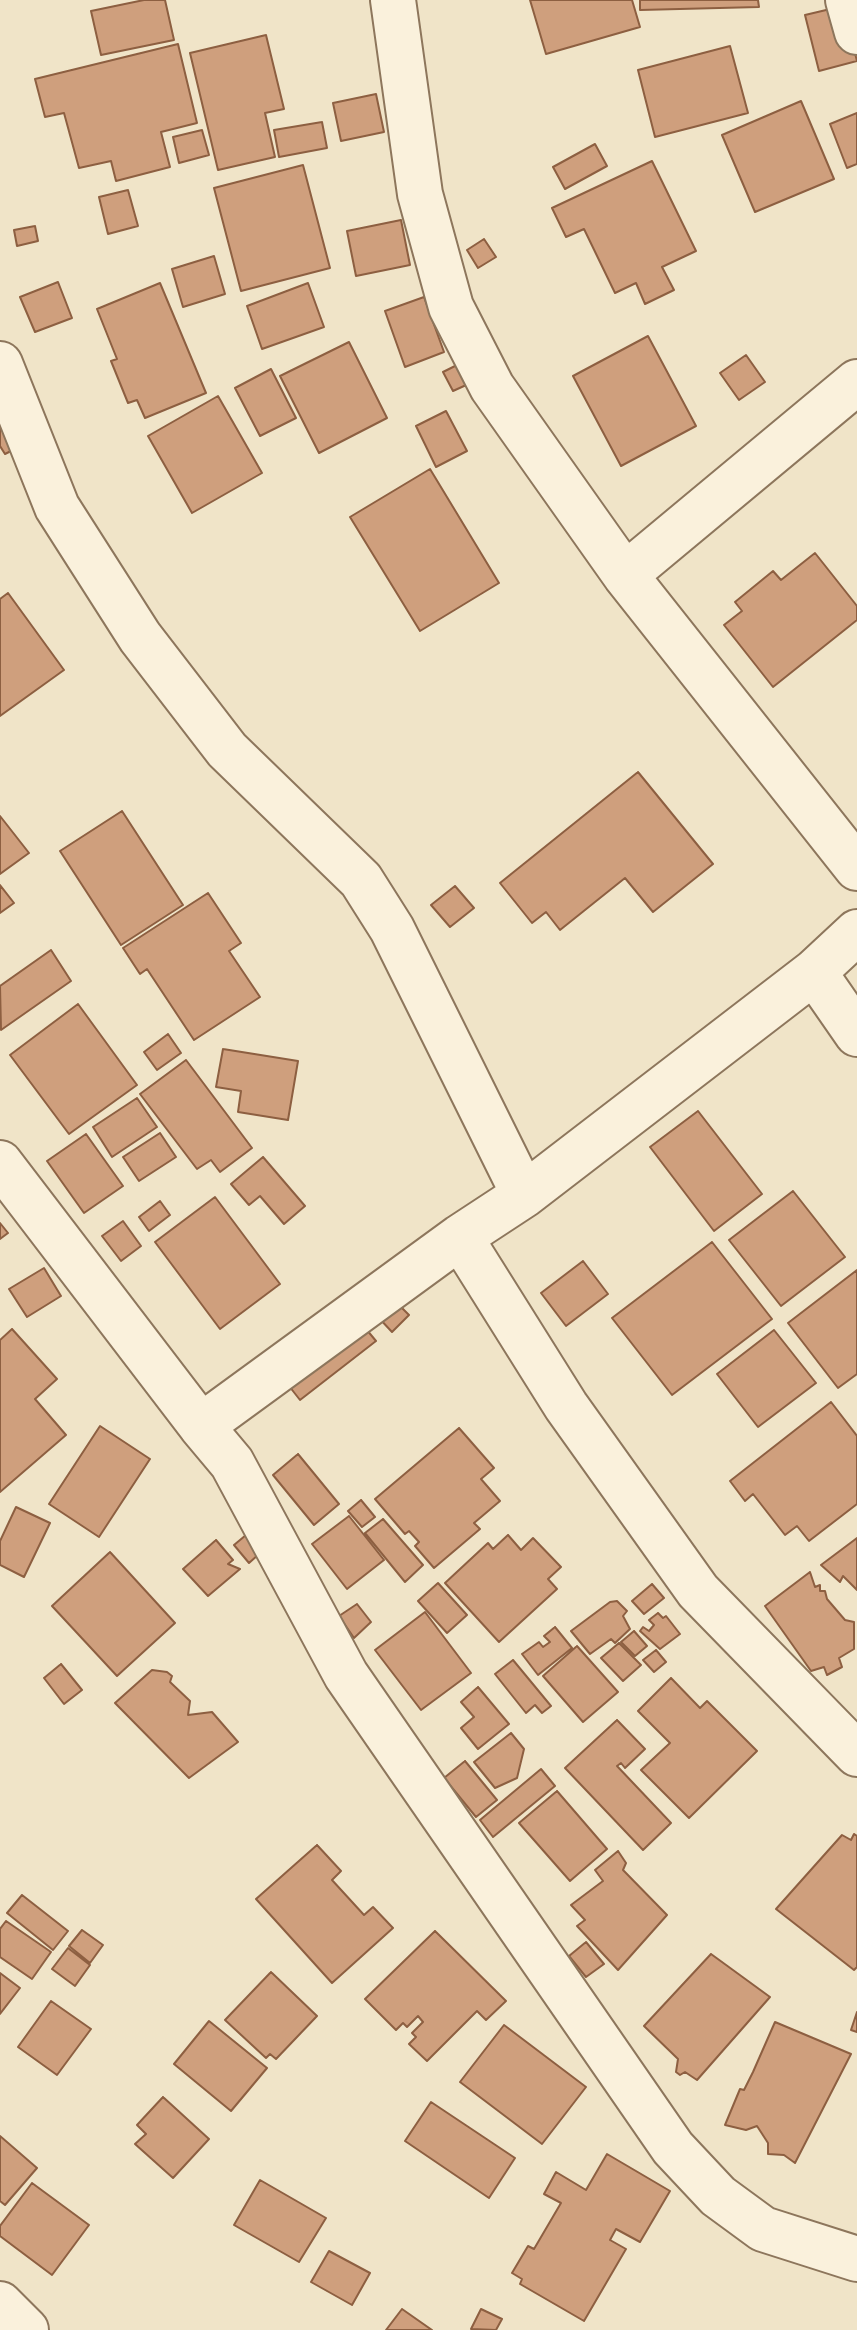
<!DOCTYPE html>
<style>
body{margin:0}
canvas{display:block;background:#f0e4c8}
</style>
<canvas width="857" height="2330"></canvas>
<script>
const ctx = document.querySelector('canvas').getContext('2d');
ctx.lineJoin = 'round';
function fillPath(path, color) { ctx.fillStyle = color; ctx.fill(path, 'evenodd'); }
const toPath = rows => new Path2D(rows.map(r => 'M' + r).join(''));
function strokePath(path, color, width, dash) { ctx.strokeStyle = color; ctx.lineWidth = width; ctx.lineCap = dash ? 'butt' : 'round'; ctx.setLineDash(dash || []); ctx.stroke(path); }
const building = toPath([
 [144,0,165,0,174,40,101,55,91,11,144,0],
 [530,0,632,0,640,27,546,54,530,0],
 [640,0,758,0,759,7,640,10,640,0],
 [843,6,857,61,819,71,805,15,843,6],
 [266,35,284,109,265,113,275,157,218,170,190,53,266,35],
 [178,44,197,123,161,132,170,167,116,181,111,161,79,168,64,113,45,117,35,79,178,44],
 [730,46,748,113,655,137,638,70,730,46],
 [376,94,384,132,341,141,333,103,376,94],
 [801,101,834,179,755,212,722,135,801,101],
 [857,113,857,164,847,168,830,124,857,113],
 [322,122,327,148,279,157,274,130,322,122],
 [202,130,209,155,179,163,173,137,202,130],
 [595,144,607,166,565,189,553,167,595,144],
 [652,161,696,251,662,267,674,290,645,304,636,283,615,293,584,229,566,237,552,208,652,161],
 [303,165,330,268,241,291,214,188,303,165],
 [128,190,138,226,108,234,99,197,128,190],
 [401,220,410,265,356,276,347,231,401,220],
 [35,226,38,241,17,246,14,230,35,226],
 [484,239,496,257,478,268,467,250,484,239],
 [214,256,225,294,183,307,172,269,214,256],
 [58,282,72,318,35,332,20,297,58,282],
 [160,283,206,393,145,418,137,400,128,403,111,361,117,359,97,309,160,283],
 [308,283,324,327,262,349,247,306,308,283],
 [424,297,444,352,405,367,385,311,424,297],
 [648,336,696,426,621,466,573,376,648,336],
 [349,342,387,418,319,453,280,376,349,342],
 [746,355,765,382,739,400,720,373,746,355],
 [465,361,475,381,453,391,443,372,465,361],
 [271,369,296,418,260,436,235,388,271,369],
 [218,396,262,473,192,513,148,436,218,396],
 [446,411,467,451,436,467,416,426,446,411],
 [15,416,29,442,5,454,0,446,0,425,15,416],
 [430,469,499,583,420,631,350,517,430,469],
 [815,553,857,606,857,620,773,687,724,625,742,611,735,602,773,571,781,580,815,553],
 [8,593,64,670,0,716,0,599,8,593],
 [638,772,713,864,653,912,625,878,560,930,546,912,532,923,500,883,638,772],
 [122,811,183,905,121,945,60,851,122,811],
 [0,816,29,853,0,874,0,816],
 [0,885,14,903,0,913,0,885],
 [455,886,474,908,450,927,431,905,455,886],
 [208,893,241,943,229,951,260,997,194,1040,147,969,140,974,123,948,208,893],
 [51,950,71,981,1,1030,0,986,51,950],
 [78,1004,137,1085,69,1134,10,1055,78,1004],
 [168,1034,181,1053,157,1070,144,1052,168,1034],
 [223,1049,298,1061,288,1120,238,1112,241,1091,216,1087,223,1049],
 [186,1060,252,1148,220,1172,211,1160,197,1169,140,1094,186,1060],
 [137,1098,157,1127,112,1157,93,1127,137,1098],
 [698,1111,762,1194,714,1231,650,1147,698,1111],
 [160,1133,176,1157,139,1181,123,1157,160,1133],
 [86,1134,123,1186,84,1213,47,1161,86,1134],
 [263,1157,305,1206,284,1224,260,1196,249,1205,231,1184,263,1157],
 [793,1191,845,1257,781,1306,729,1240,793,1191],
 [215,1197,280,1284,220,1329,155,1242,215,1197],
 [160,1201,170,1215,149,1231,139,1217,160,1201],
 [123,1221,141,1246,121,1261,102,1236,123,1221],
 [0,1223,8,1233,0,1239,0,1223],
 [712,1242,772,1319,672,1395,612,1318,712,1242],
 [583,1261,608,1294,566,1326,541,1293,583,1261],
 [44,1268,61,1296,27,1317,9,1289,44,1268],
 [857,1270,857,1374,838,1388,788,1323,857,1270],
 [395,1301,409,1315,392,1332,378,1317,395,1301],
 [357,1318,376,1341,300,1400,282,1377,357,1318],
 [12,1329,57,1379,35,1399,66,1435,0,1492,0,1340,12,1329],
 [774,1330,816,1383,758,1427,717,1374,774,1330],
 [831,1402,857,1436,857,1504,809,1541,797,1526,785,1535,753,1494,745,1501,730,1481,831,1402],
 [100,1426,150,1459,99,1537,49,1504,100,1426],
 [459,1428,494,1468,481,1479,500,1501,474,1523,480,1529,434,1568,415,1546,419,1542,409,1531,405,1534,375,1499,459,1428],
 [298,1454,339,1504,314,1525,273,1475,298,1454],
 [361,1500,375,1517,362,1527,348,1511,361,1500],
 [16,1507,50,1523,24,1577,0,1565,0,1541,16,1507],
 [349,1516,384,1560,347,1589,312,1544,349,1516],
 [383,1519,423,1565,405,1582,365,1533,383,1519],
 [252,1530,259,1554,249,1563,234,1545,252,1530],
 [508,1535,521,1550,533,1538,561,1567,548,1579,557,1589,499,1642,445,1583,488,1543,493,1549,508,1535],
 [857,1538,857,1590,843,1576,840,1582,821,1565,857,1538],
 [216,1540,233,1560,228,1564,240,1569,208,1596,183,1569,216,1540],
 [110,1552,175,1623,117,1676,52,1606,110,1552],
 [810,1572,815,1587,820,1585,820,1591,825,1591,827,1599,845,1620,854,1622,854,1649,839,1658,842,1667,827,1675,824,1667,811,1671,765,1606,810,1572],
 [438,1583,467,1615,447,1633,418,1601,438,1583],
 [652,1584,664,1598,644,1614,632,1601,652,1584],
 [617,1601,627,1611,623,1616,630,1629,615,1643,611,1639,590,1654,571,1631,610,1602,617,1601],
 [357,1604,371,1622,354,1638,339,1616,357,1604],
 [425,1612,471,1673,421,1710,375,1650,425,1612],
 [658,1613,663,1618,666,1616,680,1634,660,1649,640,1631,643,1627,649,1631,654,1625,649,1620,658,1613],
 [555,1627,572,1648,538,1675,522,1654,539,1642,543,1647,550,1642,544,1636,555,1627],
 [634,1631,647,1646,635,1656,621,1642,634,1631],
 [619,1643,641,1665,623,1681,601,1658,619,1643],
 [577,1646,618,1692,583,1722,543,1676,577,1646],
 [656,1650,666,1662,654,1672,643,1660,656,1650],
 [513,1660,551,1706,542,1713,535,1705,526,1713,495,1674,513,1660],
 [61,1664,82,1690,64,1704,44,1678,61,1664],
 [152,1670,167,1672,172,1676,170,1682,190,1701,188,1715,212,1712,238,1742,189,1778,115,1703,152,1670],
 [671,1678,700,1708,707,1701,757,1751,689,1818,641,1770,670,1743,638,1711,671,1678],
 [478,1687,509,1724,478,1749,461,1728,474,1717,461,1702,478,1687],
 [617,1720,645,1749,625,1768,621,1763,617,1766,671,1823,643,1850,565,1768,617,1720],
 [511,1733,524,1749,517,1778,495,1788,474,1762,511,1733],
 [465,1761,497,1800,476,1817,444,1778,465,1761],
 [541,1769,555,1786,493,1837,480,1820,541,1769],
 [557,1791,607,1849,570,1881,519,1823,557,1791],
 [854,1834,857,1836,857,1967,854,1970,776,1909,842,1835,851,1840,854,1834],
 [317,1845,341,1871,332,1880,364,1915,373,1907,393,1928,332,1983,256,1899,317,1845],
 [618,1851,626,1863,623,1870,667,1915,618,1970,577,1926,585,1920,571,1905,603,1881,595,1870,618,1851],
 [22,1895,68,1931,53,1950,7,1913,22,1895],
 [6,1921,51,1952,32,1979,0,1957,0,1929,6,1921],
 [82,1930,103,1945,90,1963,69,1946,82,1930],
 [435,1931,506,2001,486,2020,477,2011,427,2061,409,2044,416,2037,412,2033,423,2022,418,2016,407,2027,403,2023,396,2030,365,1999,435,1931],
 [586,1942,604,1964,586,1977,569,1956,586,1942],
 [68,1948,90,1965,75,1986,52,1969,68,1948],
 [711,1954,770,1997,697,2080,685,2072,680,2075,676,2072,678,2059,644,2026,711,1954],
 [271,1972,317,2016,276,2059,270,2054,266,2058,225,2020,271,1972],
 [0,1973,20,1988,0,2014,0,1973],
 [51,2001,91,2029,57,2075,18,2047,51,2001],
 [857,2012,857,2032,851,2030,857,2012],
 [209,2021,267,2068,231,2111,174,2064,209,2021],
 [775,2022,851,2054,795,2163,784,2155,768,2154,768,2143,757,2126,746,2130,725,2125,740,2089,744,2090,753,2072,775,2022],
 [504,2025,586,2087,542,2144,460,2082,504,2025],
 [163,2097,209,2139,173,2178,135,2144,146,2134,137,2125,163,2097],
 [431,2102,515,2158,489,2198,405,2141,431,2102],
 [0,2136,37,2168,5,2205,0,2201,0,2136],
 [607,2154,670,2191,640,2242,616,2229,610,2240,626,2249,584,2321,520,2284,522,2279,512,2273,528,2246,534,2249,561,2203,544,2194,556,2172,586,2190,607,2154],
 [260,2180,326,2218,299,2262,234,2225,260,2180],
 [32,2183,89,2225,52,2275,0,2236,0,2226,32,2183],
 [329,2251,370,2273,352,2305,311,2282,329,2251],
 [402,2309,432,2330,386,2330,402,2309],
 [481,2309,502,2319,496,2330,471,2329,481,2309]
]);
fillPath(building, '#cf9f7d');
strokePath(building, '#8d5f41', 2);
const minor = toPath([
 [393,0,420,194,451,307,492,387,625,575,857,868],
 [848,0,857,32],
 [0,364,57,507,140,637,227,750,361,880,392,929,524,1195],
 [625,575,857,382],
 [814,972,857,1034],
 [0,1163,201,1426,232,1463,346,1675,673,2148,718,2196,763,2229,857,2259],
 [460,1237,566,1406,698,1591,857,1754],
 [201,1426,460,1237,524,1195,814,972,857,932],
 [0,2304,26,2330]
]);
strokePath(minor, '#8d765c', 48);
strokePath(minor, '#faf1dc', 44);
</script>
